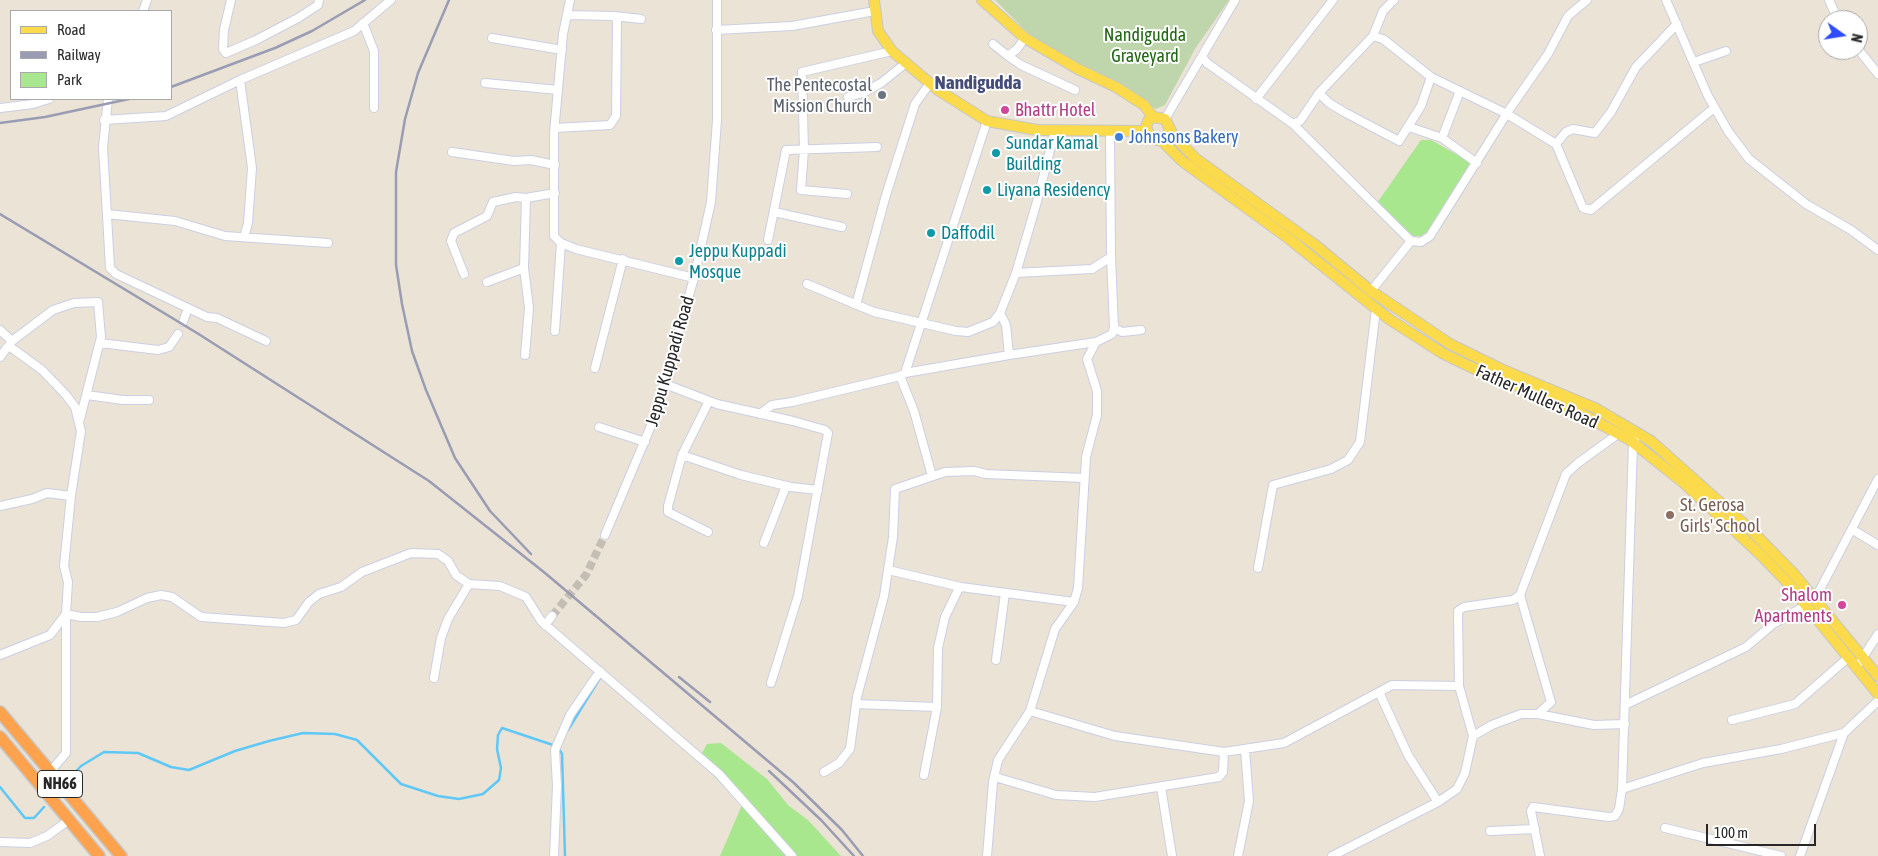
<!DOCTYPE html>
<style>
body{margin:0}
#map{position:relative;width:1878px;height:856px;overflow:hidden;background:#ebe3d6;font-family:"Asap Condensed",sans-serif}
canvas{display:block}
.legend{position:absolute;left:10px;top:10px;width:162px;height:90px;box-sizing:border-box;background:#fff;border:1px solid #a9a9a9;margin:0;padding:6px 9px;list-style:none;font-size:15px;color:#272727}
.legend li{display:flex;align-items:center;gap:10px;height:25px}
.legend b{width:25px;border:1px solid #a9a9a9}
.north{position:absolute;left:1818px;top:10px;width:50px;height:50px;box-sizing:border-box;background:#fff;border:1px solid #a9a9a9;border-radius:50%;rotate:103deg;font-size:14px;font-weight:700;line-height:20px;text-align:center;color:#272727}
.north::after{content:'';display:block;margin:auto;width:18px;height:22px;background:#2f4dff;clip-path:polygon(50% 0,100% 100%,50% 72%,0 100%)}
.scale{position:absolute;left:1706px;top:824px;width:110px;height:22px;box-sizing:border-box;border:2px solid #272727;border-top:0;padding-left:6px;font-size:15px;line-height:18px;white-space:nowrap;color:#272727;-webkit-text-stroke:4px #fff;paint-order:stroke}
</style>
<div id="map">
<canvas width="1878" height="856"></canvas>
<ul class="legend">
<li><b style="height:6px;background:#fbda4b"></b>Road</li>
<li><b style="height:6px;background:#999cb3"></b>Railway</li>
<li><b style="height:14px;background:#a8e78d"></b>Park</li>
</ul>
<div class="north">N</div>
<div class="scale">100 m</div>
</div>
<script>
const ctx = document.querySelector('canvas').getContext('2d');
ctx.lineJoin = 'round';
function fillPath(path, color) { ctx.fillStyle = color; ctx.fill(path, 'evenodd'); }
const toPath = rows => new Path2D(rows.map(r => 'M' + r).join(''));
function strokePath(path, color, width, dash) { ctx.strokeStyle = color; ctx.lineWidth = width; ctx.lineCap = dash ? 'butt' : 'round'; ctx.setLineDash(dash || []); ctx.stroke(path); }
function write(font, color, halo, rows, align = 'center') {
  ctx.font = font + ' "Asap Condensed",sans-serif'; ctx.lineWidth = 4; ctx.setLineDash([]); ctx.textBaseline = 'middle'; ctx.strokeStyle = halo; ctx.fillStyle = color; for (const [text, x, y, turn = 0] of rows) {
    ctx.save(); ctx.translate(x, y); ctx.rotate((+turn || 0) * Math.PI / 180); ctx.textAlign = isNaN(turn) ? turn : align; if (halo) ctx.strokeText(text, 0, 0); ctx.fillText(text, 0, 0); ctx.restore();
  }
}
fillPath(toPath([
 [1421,140,1431,140,1470,162,1469,170,1426,236,1413,236,1377,203],
 [721,743,767,779,788,805,808,820,841,856,720,856,742,805,698,760,707,744]
]), '#a8e78d');
fillPath(toPath([
 [995,0,1229,0,1195,49,1165,105,1156,109,1113,79,1083,67,1033,38]
]), '#bfd6ac');
strokePath(toPath([
 [568,730,600,678],
 [68,780,81,766,104,752,138,753,171,767,189,770,235,751,269,741,303,733,335,734,357,740,401,784,438,796,459,799,483,794,499,780,501,768,497,749,498,735,502,728,553,745,559,749,562,754,565,856],
 [0,787,25,818,34,818,44,807]
]), '#5fc8f7', 2.5);
strokePath(toPath([
 [552,616,586,575,605,535]
]), '#c4bdb3', 8, [8, 4]);
const minor = toPath([
 [231,0,224,30,223,49,226,53,256,40,298,18,318,5,319,0],
 [570,0,563,34,554,133,554,236,561,243,576,249,694,278],
 [1666,0,1708,96,1728,131,1749,159,1806,204,1851,230,1878,250],
 [1829,0,1838,20],
 [143,11,147,0],
 [614,16,641,19],
 [363,23,374,51,374,108],
 [716,30,792,26,875,11],
 [1373,36,1383,11,1394,0],
 [492,38,562,50],
 [993,44,1008,56,1017,49,1025,38],
 [1858,49,1878,74],
 [1008,56,1021,65,1075,90],
 [1203,58,1207,63,1293,124,1300,121,1319,93,1373,36,1383,39,1431,77,1507,114,1556,144,1583,208,1591,210,1714,108],
 [1694,62,1726,51],
 [240,80,252,168,248,223,244,237],
 [485,83,558,90],
 [1319,93,1329,103,1344,112,1399,141,1421,106,1431,77],
 [848,97,863,93,881,83,906,63],
 [108,99,103,147,110,268,116,274,207,317,217,318,266,341],
 [1256,99,1333,0],
 [0,108,33,104,49,99],
 [1165,119,1235,0],
 [104,120,166,116,240,80,354,31,391,0],
 [1293,124,1411,241,1421,242,1430,236,1509,110,1548,54,1568,16,1587,0],
 [1409,127,1442,138,1477,163],
 [555,128,610,125,616,116,617,20,614,16,567,15],
 [1442,138,1460,91],
 [1556,144,1566,132,1573,129,1595,133,1611,112,1636,67,1677,24],
 [452,152,514,161,531,160,555,165],
 [847,194,801,190,804,150,802,72,892,51],
 [774,212,842,227],
 [107,214,175,221,225,236,328,243],
 [768,240,786,150,877,147],
 [524,268,529,308,525,355],
 [1016,273,1092,269,1111,257],
 [464,274,451,241,454,233,487,216,493,202,516,197,526,198],
 [487,282,524,268,526,198,555,193],
 [807,284,874,312,956,331,968,332,993,322,1000,313,1016,273,1036,205,1055,131],
 [1371,291,1411,241],
 [856,305,886,195,915,104,930,83],
 [1000,313,1006,325,1009,355,1096,342,1112,334,1114,328,1111,257,1110,131],
 [183,322,188,308],
 [1114,328,1122,332,1141,330],
 [0,330,12,341],
 [555,331,561,243],
 [100,343,158,350,169,347,178,334],
 [0,357,12,341,53,310,74,303,98,302,101,337,80,419],
 [595,368,623,259],
 [905,373,987,121],
 [900,376,914,411,932,476],
 [665,384,717,404,793,421,825,430,828,433,798,596,771,683],
 [87,395,123,400,149,400],
 [760,414,772,405,792,402,900,376,905,373,1009,355],
 [599,427,645,442],
 [682,455,741,475,791,487,818,490],
 [0,506,32,499,47,493,71,496],
 [1853,530,1878,545],
 [708,532,668,512,668,506,682,455,709,401],
 [605,535,653,421,694,278,711,202,717,120,717,0],
 [764,543,786,486],
 [1258,568,1273,485,1331,469,1348,460,1360,442,1376,309],
 [888,570,961,587],
 [1520,595,1551,702,1538,714],
 [1815,599,1878,479],
 [545,625,552,616],
 [0,655,50,635,66,614,68,582,64,566,71,496,81,431,75,407,66,395,42,370,9,346],
 [996,660,1005,593],
 [1860,662,1878,634],
 [434,678,441,638,448,619,469,584],
 [1459,686,1473,736],
 [1379,692,1408,755,1438,802],
 [856,704,937,707],
 [1625,705,1746,647,1773,624,1805,606],
 [1030,711,1115,736,1224,752,1284,743,1392,685,1459,686,1458,611,1464,607,1513,600,1520,595,1566,474,1578,463,1618,434],
 [1732,720,1795,704,1849,657],
 [50,772,66,753,66,614,81,617,97,617,117,612,147,598,161,595,172,597,201,617,284,623,296,620,309,602,319,594,341,587,362,572,411,553,438,554,448,561,456,575,469,584,500,586,526,597,541,621,719,774,792,856],
 [824,772,839,763,850,749,857,697,884,596,893,537,895,489,945,472,974,471,986,474,1084,478],
 [924,775,937,707,938,648,945,617,958,590,961,587,1074,602],
 [995,777,1056,795,1095,797,1219,777,1223,772,1224,752],
 [1161,787,1172,856],
 [1622,789,1633,443,1635,440],
 [1665,828,1781,856],
 [1490,831,1535,829],
 [0,842,30,843,47,836,69,820],
 [554,856,557,786,555,750,570,715,600,671],
 [987,856,993,782,998,760,1030,711,1055,629,1074,602,1078,588,1086,457,1097,415,1097,391,1087,359,1096,342],
 [1238,856,1249,801,1245,750],
 [1332,856,1438,802,1457,789,1465,773,1473,736,1492,725,1521,714,1538,714,1594,725,1625,724],
 [1540,856,1531,811,1533,807,1609,817,1615,816,1619,809,1622,789,1703,763,1781,749,1844,733,1878,701],
 [1800,856,1844,733]
]);
const major = toPath([
 [874,0,878,31,892,51,938,90,987,121,1037,130,1146,131],
 [982,0,1025,38,1078,69,1116,87,1144,105,1153,117],
 [1170,129,1167,136,1157,140,1150,137,1146,127,1148,121,1153,117,1165,119,1173,135,1195,158,1314,244,1371,291,1450,344,1501,369,1595,408,1651,441,1752,531,1794,574,1878,676],
 [1161,140,1182,161,1288,238,1389,319,1442,353,1475,369,1567,406,1630,440,1684,483,1761,555,1787,582,1878,694]
]);
const highway = toPath([
 [0,712,121,856],
 [0,737,99,856]
]);
strokePath(minor, '#cbcfe2', 10);
strokePath(major, '#c7c7c7', 12);
strokePath(highway, '#c7c7c7', 14);
strokePath(minor, '#fff', 8);
strokePath(major, '#fbda4b', 10);
strokePath(highway, '#ffa24d', 11);
strokePath(toPath([
 [449,0,418,73,405,119,396,172,396,265,402,304,412,351,426,390,455,458,490,511,531,554],
 [171,87,275,48,312,31,365,0],
 [0,123,45,117,129,99],
 [0,214,197,333,429,481,545,573,794,783,842,830,863,856],
 [679,677,710,702],
 [769,771,821,820,854,856]
]), '#999cb3', 2.5);
for (const [x, y, r, color] of [
 [882,95,5,"#6b7280"],
 [1005,110,5,"#d1479c"],
 [1119,137,5,"#3f7fe0"],
 [996,153,5,"#0f9aa8"],
 [987,190,5,"#0f9aa8"],
 [931,233,5,"#0f9aa8"],
 [679,261,5,"#0f9aa8"],
 [1670,515,5,"#8d6e63"],
 [1842,605,5,"#d1479c"]
]) { const dot = new Path2D(); dot.arc(x, y, r, 0, 2 * Math.PI); ctx.fillStyle = color; ctx.fill(dot); strokePath(dot, '#fff', 2); }
for (const [x, y, w] of [
 [60,784,45]
]) { const box = new Path2D(); box.roundRect(x - w / 2, y - 13.5, w, 27, 4); ctx.fillStyle = '#fff'; ctx.fill(box); strokePath(box, '#272727', 1); }
write('bold 16px', '#272727', null, [
 ["NH66",60,784]
]);
write('18px', '#216713', '#fff', [
 ["Nandigudda",1145,35],
 ["Graveyard",1145,56]
]);
write('18px', '#5b616d', '#fff', [
 ["The Pentecostal",872,85],
 ["Mission Church",872,106]
], 'right');
write('18px', '#b23c85', '#fff', [
 ["Bhattr Hotel",1015,110],
 ["Shalom",1832,595,"right"],
 ["Apartments",1832,616,"right"]
], 'left');
write('18px', '#366cbe', '#fff', [
 ["Johnsons Bakery",1129,137]
], 'left');
write('18px', '#0d838f', '#fff', [
 ["Sundar Kamal",1006,143],
 ["Building",1006,164],
 ["Liyana Residency",997,190],
 ["Daffodil",941,233],
 ["Jeppu Kuppadi",689,251],
 ["Mosque",689,272]
], 'left');
write('18px', '#272727', '#fff', [
 ["Jeppu Kuppadi Road",670,361,-74],
 ["Father Mullers Road",1537,397,24]
]);
write('18px', '#785e54', '#fff', [
 ["St. Gerosa",1680,505],
 ["Girls' School",1680,526]
], 'left');
write('bold 19px', '#444c7a', '#fff', [
 ["Nandigudda",978,83]
]);
</script>
